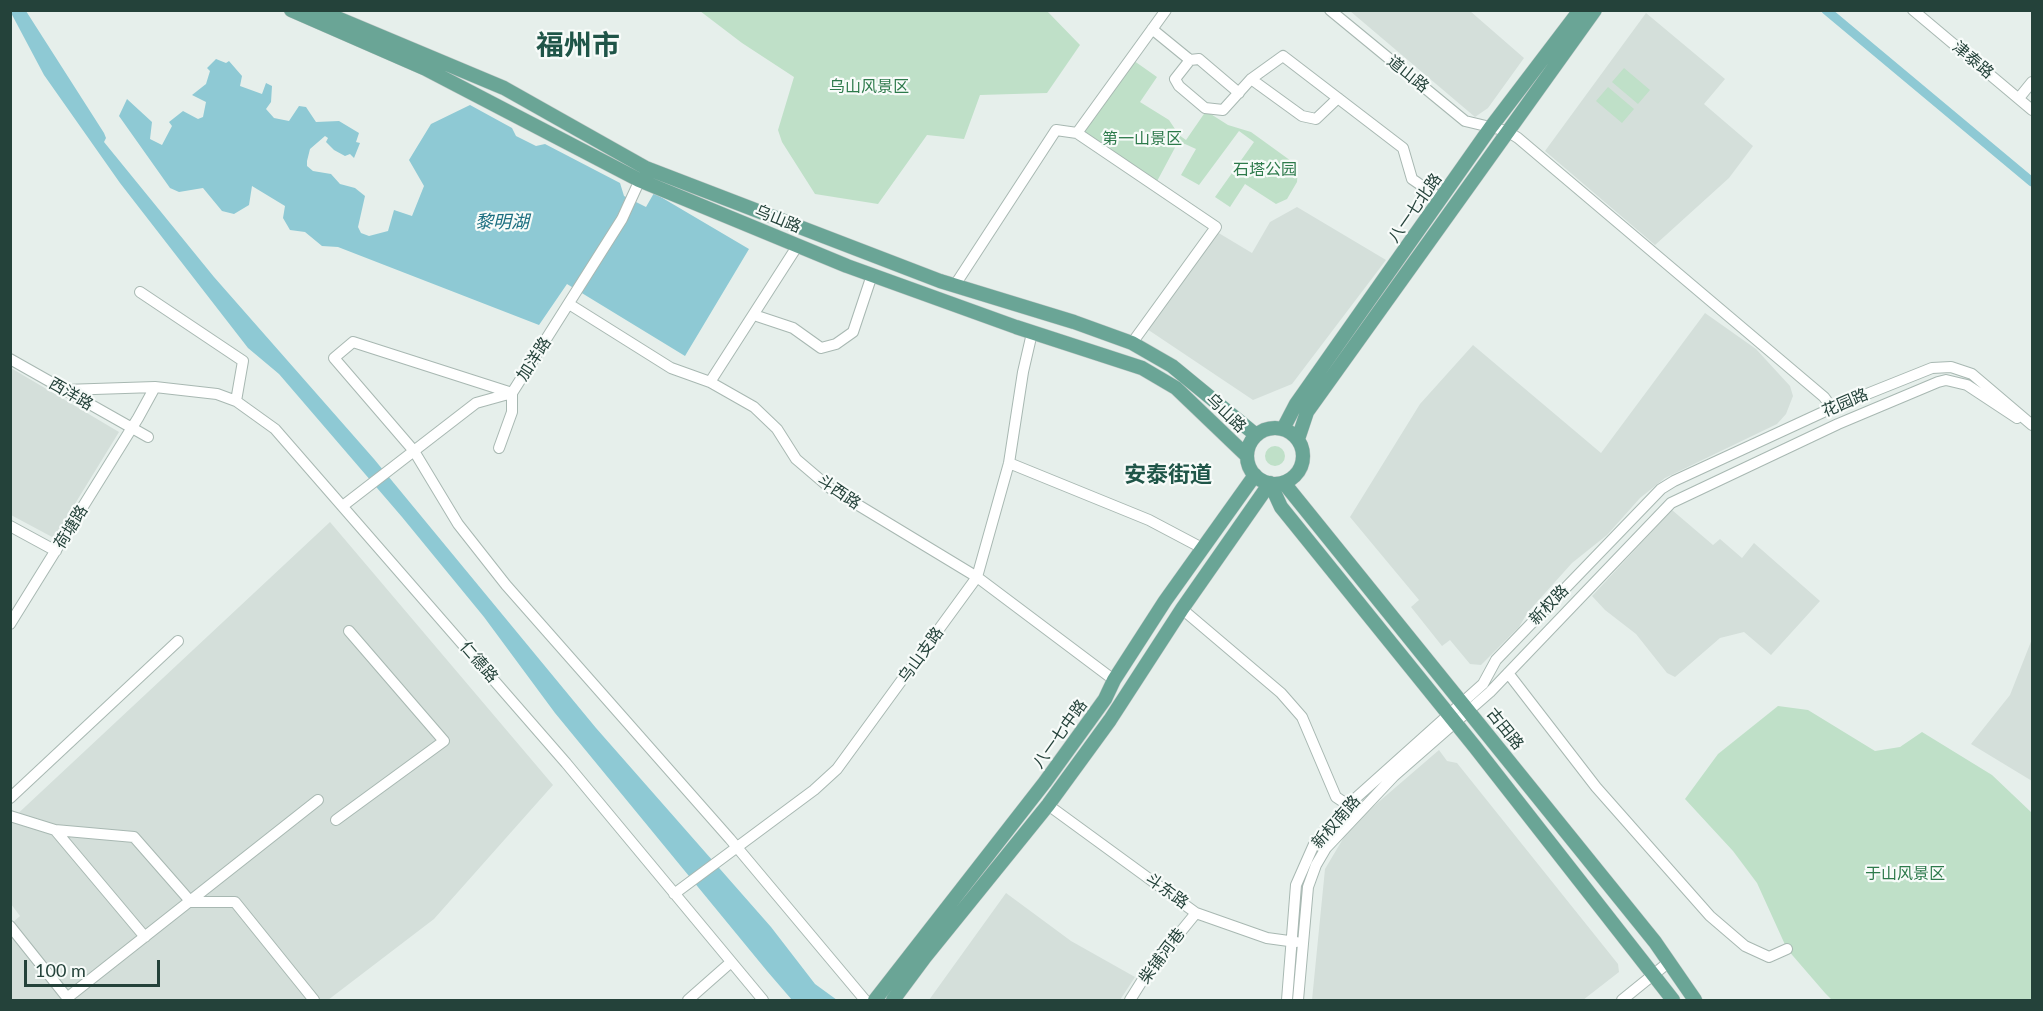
<!DOCTYPE html>
<meta charset="utf-8">
<style>
body{margin:0}
#map{position:relative;width:2043px;height:1011px;overflow:hidden;background:#e6efeb;font-family:Lato,sans-serif}
canvas{display:block}
.frame{position:absolute;inset:0;border:12px solid #24423a;pointer-events:none}
.scale{position:absolute;left:24px;top:960px;width:136px;height:27px;box-sizing:border-box;border:3px solid #24423a;border-top:0;padding-left:8px;font-size:18px;line-height:21px;white-space:nowrap;color:#24423a;-webkit-text-stroke:4px #f7fbf9;paint-order:stroke}
</style>
<div id="map">
<canvas width="2043" height="1011"></canvas>
<div class="frame"></div>
<div class="scale">100 m</div>
</div>
<script>
const ctx = document.querySelector('canvas').getContext('2d');
ctx.lineJoin = 'round';
function fillPath(path, color) { ctx.fillStyle = color; ctx.fill(path, 'evenodd'); }
const toPath = rows => new Path2D(rows.map(r => 'M' + r).join(''));
function strokePath(path, color, width, dash) { ctx.strokeStyle = color; ctx.lineWidth = width; ctx.lineCap = dash ? 'butt' : 'round'; ctx.setLineDash(dash || []); ctx.stroke(path); }
function write(font, color, halo, rows, align = 'center') {
  ctx.font = font + ' Lato,"Noto Sans SC",sans-serif'; ctx.lineWidth = 4.5; ctx.setLineDash([]); ctx.textBaseline = 'middle'; ctx.strokeStyle = halo; ctx.fillStyle = color; for (const [text, x, y, turn = 0] of rows) {
    ctx.save(); ctx.translate(x, y); ctx.rotate((+turn || 0) * Math.PI / 180); ctx.textAlign = isNaN(turn) ? turn : align; if (halo) ctx.strokeText(text, 0, 0); ctx.fillText(text, 0, 0); ctx.restore();
  }
}
fillPath(toPath([
 [1350,11,1470,11,1524,58,1488,108,1475,117],
 [1646,13,1725,79,1704,104,1753,146,1729,178,1655,245,1545,151],
 [1297,207,1386,260,1292,384,1253,400,1147,329,1217,232,1252,253,1270,222],
 [1705,313,1756,349,1790,386,1793,396,1786,414,1777,424,1665,478,1640,498,1607,535,1572,563,1528,612,1519,627,1481,665,1470,664,1450,640,1442,646,1411,607,1419,600,1350,517,1420,404,1473,345,1601,453],
 [11,368,119,432,54,538,11,515],
 [1672,510,1713,545,1720,539,1742,558,1754,543,1820,601,1771,655,1744,632,1720,638,1675,677,1667,673,1636,634,1605,610,1592,596],
 [330,522,553,785,434,919,328,1000,11,1000,11,924,20,916,11,904,11,820],
 [2032,639,2032,781,1971,744,2010,695],
 [1439,750,1447,761,1457,763,1618,964,1619,972,1583,1000,1312,1000,1325,869,1347,832,1360,818],
 [1006,893,1071,941,1135,977,1120,1000,929,1000]
]), '#d4dfda');
fillPath(toPath([
 [700,11,1047,11,1080,45,1047,93,980,95,964,139,927,135,878,204,815,194,782,142,778,130,794,77,742,43],
 [1130,58,1157,77,1140,102,1169,120,1179,135,1186,140,1206,111,1228,125,1251,132,1298,166,1297,182,1287,199,1276,204,1245,184,1230,207,1215,197,1254,142,1239,131,1199,185,1181,175,1196,149,1185,144,1178,142,1155,185,1077,133],
 [1624,68,1650,90,1638,104,1612,82],
 [1608,87,1634,109,1622,123,1596,101],
 '1265 456a10 10 0 1 1 20 0a10 10 0 1 1-20 0Z',
 [1778,706,1808,710,1875,751,1900,747,1922,732,1992,775,2032,813,2032,1000,1832,1000,1825,993,1787,949,1757,883,1733,851,1685,799,1718,754]
]), '#bfe0c8');
fillPath(toPath([
 [10,11,26,11,104,133,106,138,104,142,214,277,374,459,596,728,771,927,815,984,837,1000,792,1000,767,971,555,713,484,617,402,517,279,374,248,348,120,183,44,75],
 [216,59,226,63,229,61,242,76,240,86,262,94,266,83,272,86,271,102,266,109,274,118,289,121,299,106,306,107,316,122,339,121,359,133,356,142,360,143,354,158,350,154,345,156,334,150,326,142,328,138,325,136,310,149,307,161,307,166,313,171,331,174,340,184,355,188,365,196,358,227,361,233,369,236,388,231,394,210,412,216,424,186,409,160,431,124,470,105,512,128,516,136,536,146,545,144,620,183,624,196,646,207,654,193,749,249,685,356,567,284,539,325,338,247,322,246,305,232,290,230,283,218,285,206,252,186,249,205,234,214,222,211,203,188,179,192,170,188,119,116,127,99,152,122,150,139,162,145,172,126,169,122,183,111,198,119,203,117,206,102,192,95,206,84,210,71,207,68]
]), '#8ec9d4');
strokePath(toPath([
 [1826,10,2032,182]
]), '#8ec9d4', 9);
const minor = toPath([
 [1330,10,1465,121,1507,131,1518,138,1824,397,1832,408],
 [1913,10,2032,110],
 [1152,29,1190,60],
 [1251,79,1302,116,1316,119,1338,98],
 [1239,93,1199,59,1190,60,1175,79,1179,86,1205,108,1223,110,1251,79,1283,56,1403,148,1412,179,1441,199],
 [2019,98,2032,82],
 [1077,133,1166,10],
 [955,285,1056,130,1077,133,1216,227,1132,343],
 [140,292,243,361,236,401],
 [569,304,671,368,710,382,754,407,777,429,796,459,830,488,977,577,1114,680],
 [754,315,793,328,821,348,836,344,853,332,872,275],
 [10,359,148,437],
 [710,382,798,245],
 [64,390,155,387,217,394,236,401,275,429,566,763,763,1000],
 [499,448,512,412,512,393,353,342,334,358,414,451,458,524,506,585,730,839,865,1000],
 [1009,463,1149,520,1202,548],
 [344,505,476,403,512,393,622,219,643,173],
 [10,526,56,551],
 [1182,609,1281,693,1302,717,1336,797,1348,805],
 [10,624,138,418,155,387],
 [1508,673,1596,787,1710,916,1745,946,1769,957,1787,949],
 [10,798,178,641],
 [1048,805,1196,913,1267,938,1296,942],
 [10,816,55,830,134,837,191,902,235,902,314,1000],
 [336,820,444,741,349,631],
 [55,830,145,937],
 [674,894,814,790,837,769,977,577,1009,463,1023,372,1032,333],
 [10,926,69,1000],
 [67,998,318,800],
 [688,1000,730,963],
 [1130,1000,1147,973,1196,913],
 [1287,1000,1296,885,1315,842,1348,805,1483,684,1496,660,1661,489,1674,481,1832,408,1932,368,1951,367,1972,374,2032,425],
 [1298,1000,1308,887,1316,865,1326,848,1394,776,1490,692,1671,503,1838,424,1938,382,1946,380,1967,385,2017,418],
 [1622,1000,1669,962]
]);
const major = toPath([
 [291,10,426,69,639,180,847,266,1016,327,1142,368,1176,388,1247,456],
 [318,10,504,88,646,168,940,281,1074,322,1132,343,1172,366,1256,435],
 '1247 456a28 28 0 1 1 56 0a28 28 0 1 1-56 0Z',
 [1283,429,1296,404,1491,127,1580,10],
 [1298,439,1307,412,1595,10],
 [1284,483,1655,942,1695,1000],
 [875,1000,1045,782,1105,699,1114,680,1165,601,1255,475],
 [893,1000,925,957,1048,805,1110,720,1182,609,1270,483,1281,507,1475,747,1673,1000]
]);
strokePath(minor, '#a8b8b2', 12);
strokePath(major, '#c2cac8', 15);
strokePath(minor, '#fff', 10);
strokePath(major, '#6aa596', 14);
write('16px', '#24423a', '#f7fbf9', [
 ["津泰路",1973,60,40],
 ["道山路",1408,74,39],
 ["八一七北路",1415,208,-55],
 ["乌山路",778,219,22],
 ["加洋路",534,359,-57],
 ["西洋路",71,394,30],
 ["花园路",1845,403,-23],
 ["乌山路",1226,413,44],
 ["斗西路",839,492,34],
 ["荷塘路",71,527,-58],
 ["新权路",1549,605,-46],
 ["乌山支路",921,655,-54],
 ["仁德路",479,662,49],
 ["古田路",1505,729,51],
 ["八一七中路",1060,734,-54],
 ["新权南路",1336,822,-49],
 ["斗东路",1167,891,36],
 ["柴铺河巷",1162,956,-53]
]);
write('16px', '#2d7a4b', '#f7fbf9', [
 ["乌山风景区",869,87],
 ["第一山景区",1142,139],
 ["石塔公园",1265,170],
 ["于山风景区",1905,874]
]);
write('italic 18px', '#1c6f80', '#f7fbf9', [
 ["黎明湖",502,222]
]);
write('bold 22px', '#1f5548', '#f7fbf9', [
 ["安泰街道",1168,475]
]);
write('bold 28px', '#1f5548', '#f7fbf9', [
 ["福州市",578,46]
]);
</script>
